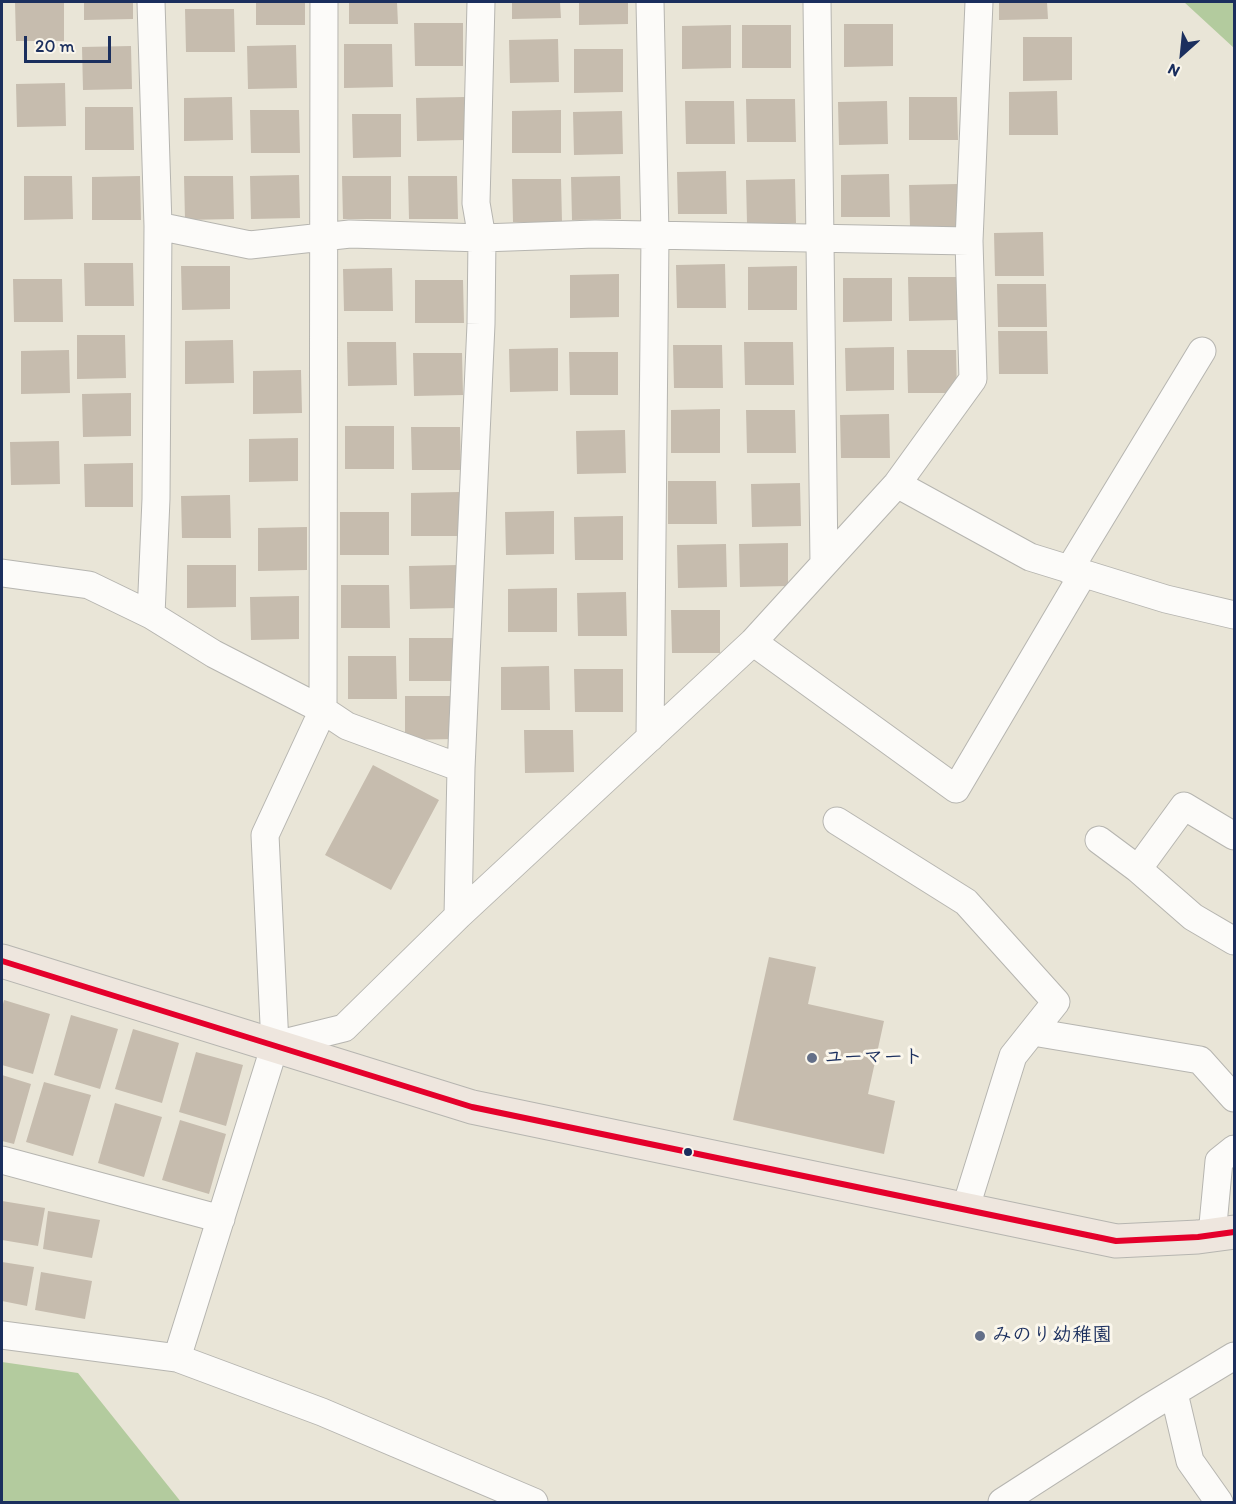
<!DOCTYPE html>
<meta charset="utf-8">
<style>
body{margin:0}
#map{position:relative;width:1236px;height:1504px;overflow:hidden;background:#e9e5d7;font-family:Itim,sans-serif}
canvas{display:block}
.frame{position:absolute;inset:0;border:3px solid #1b2f5e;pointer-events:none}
.north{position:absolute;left:1152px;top:24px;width:60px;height:60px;-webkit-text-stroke:4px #fbf7ec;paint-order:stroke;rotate:207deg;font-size:16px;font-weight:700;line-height:24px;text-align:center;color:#1b2f5e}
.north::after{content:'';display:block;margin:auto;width:21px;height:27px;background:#1b2f5e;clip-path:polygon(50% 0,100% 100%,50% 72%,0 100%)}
.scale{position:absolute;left:24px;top:36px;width:87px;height:27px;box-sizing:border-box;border:3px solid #1b2f5e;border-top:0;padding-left:8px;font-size:18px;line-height:21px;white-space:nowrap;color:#1b2f5e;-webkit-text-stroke:4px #fbf7ec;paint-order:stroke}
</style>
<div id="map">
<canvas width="1236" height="1504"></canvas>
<div class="frame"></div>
<div class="north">N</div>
<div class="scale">20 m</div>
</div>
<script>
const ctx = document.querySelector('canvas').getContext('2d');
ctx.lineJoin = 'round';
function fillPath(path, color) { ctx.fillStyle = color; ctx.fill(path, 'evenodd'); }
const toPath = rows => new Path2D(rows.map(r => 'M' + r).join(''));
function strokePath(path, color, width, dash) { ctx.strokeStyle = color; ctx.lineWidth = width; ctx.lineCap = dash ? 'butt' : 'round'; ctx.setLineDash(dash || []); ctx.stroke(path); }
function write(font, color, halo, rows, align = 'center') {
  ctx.font = font + ' Itim,"Klee One",sans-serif'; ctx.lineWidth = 6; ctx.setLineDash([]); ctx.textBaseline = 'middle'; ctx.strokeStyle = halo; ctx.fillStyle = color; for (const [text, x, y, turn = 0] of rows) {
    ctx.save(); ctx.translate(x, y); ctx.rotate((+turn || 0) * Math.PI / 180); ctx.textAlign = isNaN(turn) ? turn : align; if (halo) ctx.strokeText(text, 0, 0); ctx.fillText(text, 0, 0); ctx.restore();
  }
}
fillPath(toPath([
 [1184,2,1234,2,1234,48],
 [2,1362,78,1373,181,1502,2,1502]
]), '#b3cb9e');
fillPath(toPath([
 [15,2,64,2,64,41,16,41],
 [84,2,133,2,133,19,84,20],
 [256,2,305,2,305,25,256,25],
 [349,2,397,2,398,24,349,24],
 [512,2,560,2,561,18,512,19],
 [579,2,628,2,628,24,579,25],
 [999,2,1047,2,1048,19,999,20],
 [185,9,234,9,235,52,186,52],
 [414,23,463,23,463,66,415,66],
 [844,24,893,24,893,66,844,67],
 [731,25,731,68,682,69,682,26],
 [742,25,791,25,791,68,742,68],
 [1023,37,1072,37,1072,80,1023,81],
 [558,39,559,82,510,83,509,40],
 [344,44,392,44,393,87,344,88],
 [296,45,297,88,248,89,247,46],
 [131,46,132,89,83,90,82,47],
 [574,49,623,49,623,92,574,93],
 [65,83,66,126,17,127,16,84],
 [1057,91,1058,135,1009,135,1009,92],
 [232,97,233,140,184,141,184,98],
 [465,97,466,140,417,141,416,98],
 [909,97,957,97,958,140,909,140],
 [746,99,795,99,796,142,747,142],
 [685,101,734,101,735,144,686,144],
 [887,101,888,144,839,145,838,102],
 [85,107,133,107,134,150,85,150],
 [250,110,299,110,300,153,251,153],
 [561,110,561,153,512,153,512,111],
 [622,111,623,154,574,155,573,112],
 [352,114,401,114,401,157,353,158],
 [726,171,727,214,678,214,677,172],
 [889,174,890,217,841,217,841,175],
 [299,175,300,218,251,219,250,176],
 [24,176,72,176,73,219,24,220],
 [140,176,141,220,92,220,92,177],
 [184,176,233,176,234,219,185,220],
 [342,176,391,176,391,219,343,219],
 [408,176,457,176,458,219,409,219],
 [620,176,621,219,572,220,571,177],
 [512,179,561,179,562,222,513,222],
 [795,179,796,223,747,223,746,180],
 [958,184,958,227,910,228,909,185],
 [1043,232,1044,276,995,276,994,233],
 [84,263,133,263,134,306,85,306],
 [725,264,726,308,677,308,676,265],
 [181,266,230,266,230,309,182,310],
 [797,266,797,310,748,310,748,267],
 [392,268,393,311,344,311,343,269],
 [619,274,619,317,570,318,570,275],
 [908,277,957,277,957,320,909,321],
 [843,278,892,278,892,321,843,322],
 [13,279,62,279,63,322,14,322],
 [415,280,463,280,464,323,415,323],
 [997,284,1046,284,1047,327,998,327],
 [998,331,1047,331,1048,374,999,374],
 [77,335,125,335,126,378,77,379],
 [233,340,234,383,185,384,185,341],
 [347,342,396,342,397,385,348,386],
 [744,342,793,342,794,385,745,385],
 [673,345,722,345,723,388,674,388],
 [894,347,894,390,846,391,845,348],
 [558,348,558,391,510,392,509,349],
 [69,350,70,393,21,394,21,351],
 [907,350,956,350,957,393,908,393],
 [569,352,618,352,618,395,570,395],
 [413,353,462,353,463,395,414,396],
 [301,370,302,413,253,414,253,371],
 [131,393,131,436,83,437,82,394],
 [720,409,720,453,671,453,671,410],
 [746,410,795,410,796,453,747,453],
 [889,414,890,458,841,458,840,415],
 [345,426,394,426,394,469,345,469],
 [411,427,460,427,461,470,412,470],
 [625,430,626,473,577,474,576,431],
 [298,438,298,481,249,482,249,439],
 [59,441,60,484,11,485,10,442],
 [133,463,133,507,85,507,84,464],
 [668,481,716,481,717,524,668,524],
 [800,483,801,526,752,527,751,484],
 [460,492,460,536,411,536,411,493],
 [230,495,231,538,182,538,181,496],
 [554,511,554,554,506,555,505,512],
 [340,512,389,512,389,555,340,555],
 [623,516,623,560,575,560,574,517],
 [307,527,307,570,258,571,258,528],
 [788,543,788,586,740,587,739,544],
 [726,544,727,587,678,588,677,545],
 [187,565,236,565,236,607,187,608],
 [458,565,458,608,410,609,409,566],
 [341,585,389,585,390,628,341,628],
 [557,588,557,632,508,632,508,589],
 [626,592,627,636,578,636,577,593],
 [299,596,299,639,251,640,250,597],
 [671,610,720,610,720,653,672,653],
 [409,638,457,638,458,681,409,681],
 [348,656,396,656,397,699,348,699],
 [549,666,550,710,501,710,501,667],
 [574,669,623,669,623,712,575,712],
 [405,696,454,696,454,739,405,740],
 [524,730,573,730,574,772,525,773],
 [373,765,439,800,391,890,325,855],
 [769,957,816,967,808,1004,884,1021,868,1094,895,1101,884,1154,733,1120],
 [4,1000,50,1014,33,1074,2,1065,2,1008],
 [71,1015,118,1029,100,1089,54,1075],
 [133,1029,179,1043,162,1103,115,1089],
 [196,1052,243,1065,226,1126,179,1112],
 [2,1075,31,1084,14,1144,2,1141],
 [44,1082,91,1095,73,1156,26,1142],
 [115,1103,162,1117,144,1177,98,1163],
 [180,1120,226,1134,209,1194,162,1180],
 [2,1201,45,1208,38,1246,2,1240],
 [48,1211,100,1220,92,1258,43,1249],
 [2,1262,34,1267,27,1306,2,1301],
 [41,1272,92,1281,85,1319,35,1310]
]), '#c6bcae');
const minor = toPath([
 [151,2,158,226,156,499,151,615,214,654,323,710,347,726,461,768],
 [817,2,824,564],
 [158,226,250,245,350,234,482,238,595,234,969,241],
 [897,484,1030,557,1166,599,1234,615],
 [1069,570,1202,351],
 [2,573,89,585,151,615],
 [753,642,956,789,1083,574],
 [650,738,655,235,650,2],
 [837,821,966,902,1056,1002,1013,1056,965,1210],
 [1099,840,1138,869,1193,917,1234,941],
 [1138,869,1184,806,1234,836],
 [458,916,461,768,481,324,482,238,476,203,481,2],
 [1033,1032,1200,1060,1234,1098],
 [275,1045,344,1028,458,916,753,642,897,484,973,379,969,241,979,2],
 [2,1160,221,1219],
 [1212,1235,1219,1161,1234,1149],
 [2,1335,177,1358,322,1412,534,1502],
 [177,1358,275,1045,265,835,323,710,324,2],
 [1174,1393,1190,1461,1219,1502],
 [1002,1502,1148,1408,1234,1356]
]);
const primary = toPath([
 [2,961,472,1107,1116,1241,1198,1237,1234,1232]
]);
strokePath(minor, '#b6b5b0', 29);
strokePath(primary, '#b6b5b0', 35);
strokePath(minor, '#fcfbf9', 27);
strokePath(primary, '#eee6de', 33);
strokePath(toPath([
 [2,961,472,1107,1116,1241,1198,1237,1234,1232]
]), '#e4002b', 6);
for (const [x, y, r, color] of [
 [812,1058,6,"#636f88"],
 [688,1152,5,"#1b2f5e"],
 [980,1336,6,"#636f88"]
]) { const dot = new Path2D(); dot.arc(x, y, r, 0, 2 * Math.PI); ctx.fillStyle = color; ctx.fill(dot); strokePath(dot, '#fbf7ec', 2); }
write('bold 20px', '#1b2f5e', '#fbf7ec', [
 ["ユーマート",824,1058],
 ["みのり幼稚園",992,1336]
], 'left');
</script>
